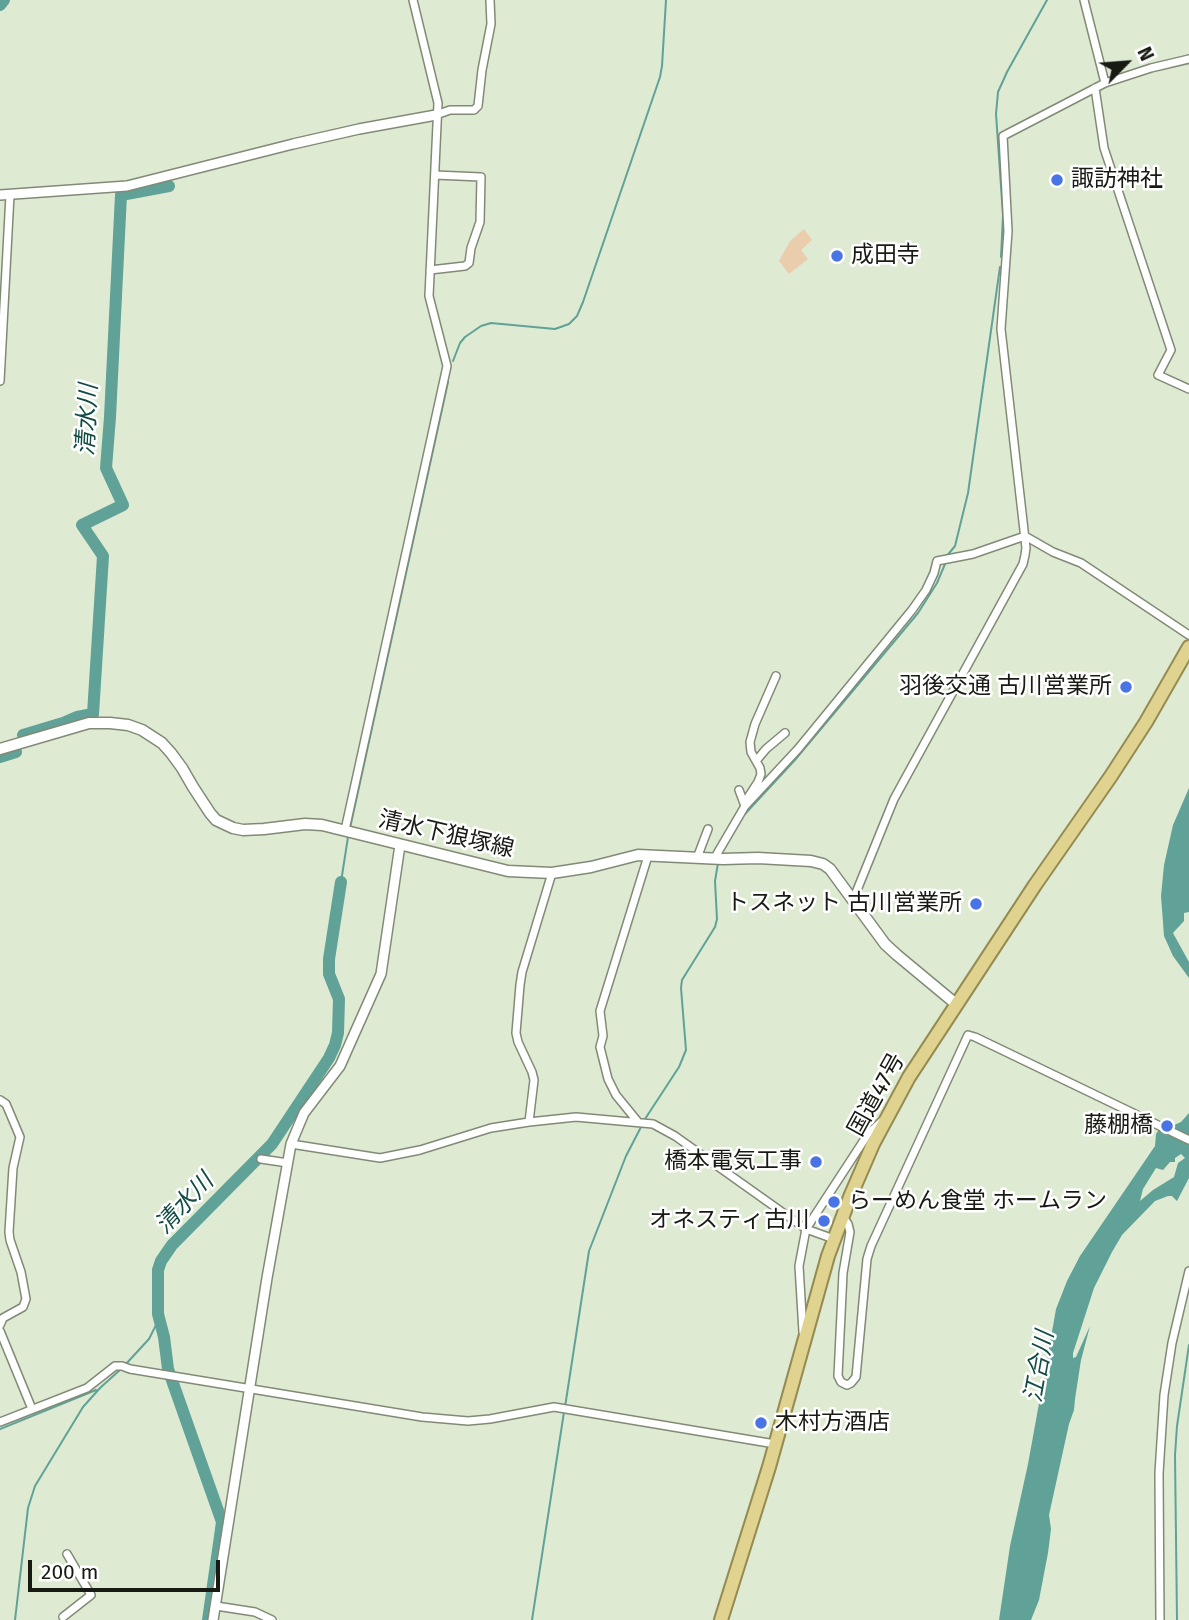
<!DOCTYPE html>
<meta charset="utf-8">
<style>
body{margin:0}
#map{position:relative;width:1189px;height:1620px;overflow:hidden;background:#dfead3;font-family:"Fira Sans",sans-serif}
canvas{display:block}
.north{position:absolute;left:1091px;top:28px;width:70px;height:70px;-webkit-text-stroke:5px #fff;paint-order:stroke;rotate:65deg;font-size:19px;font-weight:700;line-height:28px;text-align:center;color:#181b13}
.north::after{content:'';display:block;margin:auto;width:24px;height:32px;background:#181b13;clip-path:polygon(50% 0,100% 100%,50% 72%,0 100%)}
.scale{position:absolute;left:28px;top:1560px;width:192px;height:32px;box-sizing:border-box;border:4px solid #181b13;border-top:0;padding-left:9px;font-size:21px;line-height:24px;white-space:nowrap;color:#181b13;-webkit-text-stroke:5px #fff;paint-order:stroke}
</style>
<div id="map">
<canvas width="1189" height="1620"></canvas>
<div class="north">N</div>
<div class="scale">200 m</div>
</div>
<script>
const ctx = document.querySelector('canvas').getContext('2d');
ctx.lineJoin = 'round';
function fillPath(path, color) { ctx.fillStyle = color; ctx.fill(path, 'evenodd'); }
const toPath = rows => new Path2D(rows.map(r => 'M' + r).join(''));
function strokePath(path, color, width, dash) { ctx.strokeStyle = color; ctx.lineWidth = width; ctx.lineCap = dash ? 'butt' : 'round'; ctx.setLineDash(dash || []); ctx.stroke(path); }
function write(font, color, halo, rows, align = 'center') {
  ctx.font = font + ' "Fira Sans","Noto Sans JP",sans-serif'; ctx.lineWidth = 5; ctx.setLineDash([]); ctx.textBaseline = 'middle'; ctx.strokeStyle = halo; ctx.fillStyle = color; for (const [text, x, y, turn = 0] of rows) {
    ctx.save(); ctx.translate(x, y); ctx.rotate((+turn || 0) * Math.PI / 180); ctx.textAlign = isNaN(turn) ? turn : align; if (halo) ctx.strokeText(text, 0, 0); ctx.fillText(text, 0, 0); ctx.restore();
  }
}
fillPath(toPath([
 [804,229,812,240,801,250,808,259,789,274,779,261,790,241]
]), '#e9cdad');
fillPath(toPath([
 [1189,788,1189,912,1184,913,1184,921,1173,933,1189,962,1189,978,1173,956,1164,936,1161,896,1164,865,1173,825],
 [1189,1113,1189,1178,1177,1201,1172,1196,1168,1196,1155,1201,1122,1235,1112,1252,1094,1288,1073,1353,1073,1358,1076,1357,1090,1326,1081,1360,1075,1399,1074,1410,1069,1424,1049,1515,1051,1529,1048,1553,1039,1600,1031,1620,999,1620,1010,1546,1028,1464,1050,1343,1056,1309,1067,1281,1080,1256,1155,1146,1156,1134,1162,1125,1174,1125,1181,1122],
 [1181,1154,1185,1158,1178,1163,1174,1177,1153,1190,1140,1201,1143,1189,1156,1168,1163,1170,1170,1162,1175,1162,1175,1158]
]), '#60a297');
strokePath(toPath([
 [1001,257,1003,215,996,114,998,92,1007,72,1047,0],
 [453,361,460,343,465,337,481,326,491,323,555,329,569,324,577,316,583,302,660,77,662,66,666,0],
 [946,557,955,546,968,493,1000,267],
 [744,815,794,761,918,613,937,583,945,564],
 [350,828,448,382],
 [341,882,348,837],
 [645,1119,679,1067,686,1050,681,988,682,980,715,927,717,919,715,881,718,863],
 [125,1365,149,1339,156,1325,158,1314],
 [565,1407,589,1251,626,1156,641,1127],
 [0,1429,96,1390],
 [15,1620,28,1508,35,1486,83,1407,100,1388,121,1369],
 [532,1620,564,1412],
 [1177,1620,1175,1455,1177,1426,1189,1345]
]), '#60a297', 2);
strokePath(toPath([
 [0,5,4,0],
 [23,735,63,723,77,717,93,714,103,556,82,525,123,505,106,468,110,417,121,195,169,186],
 [0,757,16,752],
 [208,1620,222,1522,168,1369,164,1337,158,1314,158,1270,161,1261,172,1245,272,1144,329,1058,335,1045,338,1033,339,999,329,974,329,959,341,882]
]), '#60a297', 12);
const minor = toPath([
 [1084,0,1105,83],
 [1095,88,1104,148,1171,350,1158,375,1189,389],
 [436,115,450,110,474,110,478,106,482,70,491,24,490,0],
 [430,270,465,266,469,263,471,248,480,222,481,177,435,175],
 [0,381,10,195],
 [756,761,766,749,785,733],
 [739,790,745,806],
 [747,799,758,782,761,774,760,768,751,752,750,742,755,724,776,676],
 [345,830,447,366,429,296,438,103,413,0],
 [697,858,708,829],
 [714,859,745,806,798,749,912,610,926,590,934,573,937,561,973,554,1025,536,1053,552,1081,563,1189,635],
 [853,900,894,799,1023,564,1025,555,1026,548,1001,329,1008,231,1003,136,1105,83,1151,68,1189,59],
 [0,1100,6,1104,20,1137,13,1168,9,1232,10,1240,21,1272,26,1299,23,1307,3,1318,0,1325],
 [529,1122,534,1080,532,1072,518,1042,516,1033,520,985,522,972,552,873],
 [638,1122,616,1095,608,1079,600,1047,603,1036,600,1011,648,856],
 [291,1144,380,1158,420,1150,491,1128,529,1122,576,1117,653,1124,675,1136,806,1229,834,1239],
 [261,1159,288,1163],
 [843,1217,848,1224,850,1232,843,1273,838,1376,841,1382,847,1385,851,1383,856,1377,867,1259,871,1246,968,1035,975,1037,1189,1140],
 [0,1331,32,1409],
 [803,1332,799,1266,806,1229,868,1134,882,1121],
 [0,1422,87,1388,115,1366,122,1366,130,1369,422,1417,468,1421,490,1419,554,1407,775,1444],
 [216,1606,255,1612,272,1620],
 [63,1617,91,1595,67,1554],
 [1160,1620,1159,1473,1164,1395,1172,1343,1189,1271]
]);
const tertiary = toPath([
 [0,195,127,186,293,144,359,129,436,115],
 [213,1620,267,1278,291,1144,304,1113,340,1066,381,974,400,845]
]);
const secondary = toPath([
 [0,749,89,723,110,723,128,725,142,730,162,743,171,753,182,768,193,787,210,813,216,820,233,828,243,830,264,829,305,824,322,825,508,871,552,873,591,867,638,855,723,859,758,858,811,861,823,864,830,869,885,944,897,955,956,1004]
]);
const trunk = toPath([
 [721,1620,769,1467,828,1256,850,1197,873,1144,909,1077,1035,885,1111,776,1146,722,1189,647]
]);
strokePath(minor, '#818a76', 10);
strokePath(tertiary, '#818a76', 12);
strokePath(secondary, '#818a76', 13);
strokePath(trunk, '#958b52', 16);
strokePath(minor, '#fff', 7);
strokePath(tertiary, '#fff', 9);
strokePath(secondary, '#fff', 10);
strokePath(trunk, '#e0d390', 12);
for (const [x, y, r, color] of [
 [1057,180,7,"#4874e6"],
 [837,256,7,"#4874e6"],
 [1126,687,7,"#4874e6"],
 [976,904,7,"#4874e6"],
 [1167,1126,7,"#4874e6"],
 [816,1162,7,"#4874e6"],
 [834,1202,7,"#4874e6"],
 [824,1221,7,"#4874e6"],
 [761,1423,7,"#4874e6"]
]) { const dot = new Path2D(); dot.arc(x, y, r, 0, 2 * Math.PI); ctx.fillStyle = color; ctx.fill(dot); strokePath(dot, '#fff', 2.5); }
write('23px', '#181b13', '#fff', [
 ["諏訪神社",1071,180,"left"],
 ["成田寺",851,256,"left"],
 ["羽後交通 古川営業所",1112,687],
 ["トスネット 古川営業所",962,904],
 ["藤棚橋",1153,1126],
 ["橋本電気工事",802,1162],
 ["らーめん食堂 ホームラン",848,1202,"left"],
 ["オネスティ古川",810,1221],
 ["木村方酒店",775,1423,"left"]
], 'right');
write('23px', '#181b13', '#fff', [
 ["清水下狼塚線",446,835,13],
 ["国道47号",877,1095,-61]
]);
write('italic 24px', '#114b43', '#fff', [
 ["清水川",88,420,-87],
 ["清水川",185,1204,-47],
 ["江合川",1040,1367,-80]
]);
</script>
